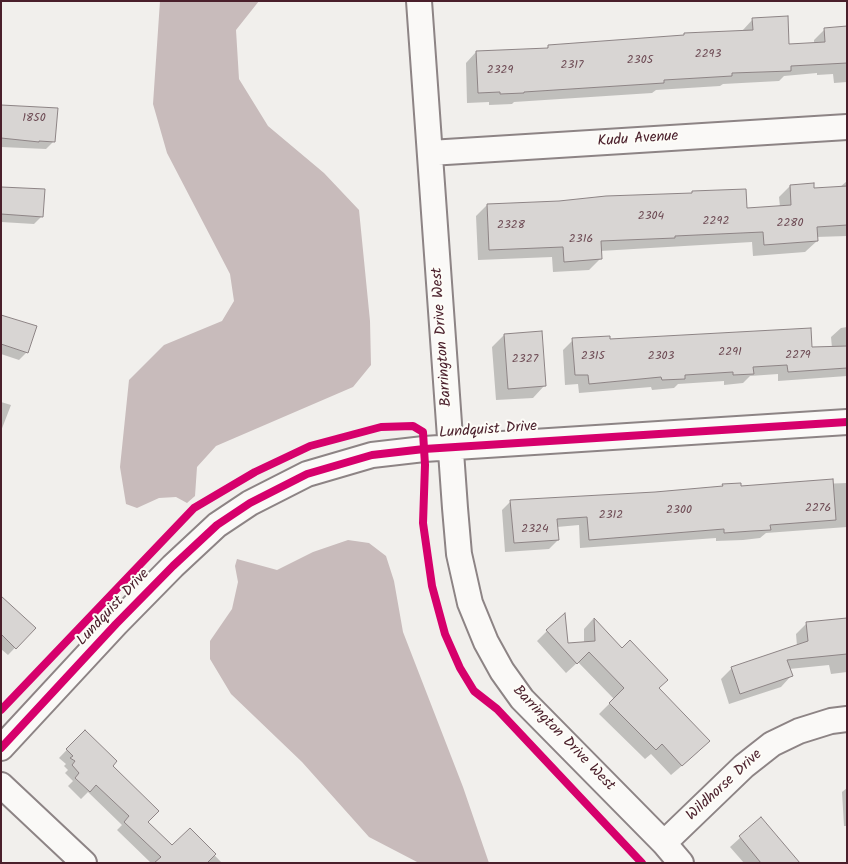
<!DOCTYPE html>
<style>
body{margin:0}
#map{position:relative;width:848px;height:864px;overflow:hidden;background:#f1efec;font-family:Kalam,sans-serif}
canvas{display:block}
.frame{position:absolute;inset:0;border:2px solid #4a1f2b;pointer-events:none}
</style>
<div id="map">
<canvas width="848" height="864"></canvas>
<div class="frame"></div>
</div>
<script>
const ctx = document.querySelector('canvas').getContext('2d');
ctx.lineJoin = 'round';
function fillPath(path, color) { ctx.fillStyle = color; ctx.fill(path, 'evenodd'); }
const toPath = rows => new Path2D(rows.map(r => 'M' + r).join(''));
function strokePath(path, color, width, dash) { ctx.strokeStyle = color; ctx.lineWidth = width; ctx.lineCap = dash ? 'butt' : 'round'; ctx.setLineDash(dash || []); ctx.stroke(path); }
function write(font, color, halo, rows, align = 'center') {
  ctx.font = font + ' Kalam,sans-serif'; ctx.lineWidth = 4; ctx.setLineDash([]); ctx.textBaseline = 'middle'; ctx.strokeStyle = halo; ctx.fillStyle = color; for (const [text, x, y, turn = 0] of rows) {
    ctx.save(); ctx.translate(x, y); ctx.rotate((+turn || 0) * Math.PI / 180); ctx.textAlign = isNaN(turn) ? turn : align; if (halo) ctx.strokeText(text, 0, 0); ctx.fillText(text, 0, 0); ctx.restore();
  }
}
fillPath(toPath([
 [160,1,259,1,236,30,239,79,268,126,324,173,359,210,370,321,371,365,353,387,216,446,197,467,195,496,187,503,176,497,159,498,137,508,126,504,120,467,129,380,164,345,222,321,234,301,230,274,167,153,153,104],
 [348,540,369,543,386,556,394,581,403,632,463,787,489,863,419,863,369,837,302,762,231,694,210,659,210,641,232,609,238,582,235,566,237,559,277,570,313,552]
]), '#c8bbbb');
fillPath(toPath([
 [753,19,788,45,814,44,814,40,825,29,847,28,847,82,834,83,833,74,817,75,817,73,784,76,779,81,723,84,720,86,656,90,652,93,514,102,512,104,489,105,489,102,467,103,466,63,476,52,546,49,549,46,742,31],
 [1,105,54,141,46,149,1,147],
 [847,181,847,236,816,237,817,241,805,252,753,256,752,242,600,251,601,258,589,270,553,272,552,257,478,260,476,216,487,205,746,209,780,207,779,197,790,186,813,189,839,188],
 [1,188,42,216,34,224,1,222],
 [1,316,27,352,19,360,1,354],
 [847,327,847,376,778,381,778,374,750,376,743,383,724,385,724,381,678,384,674,388,652,390,651,387,579,393,578,384,565,385,563,350,573,340,811,349,832,348,831,337,841,328],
 [504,335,544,386,533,398,496,400,492,347],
 [1,402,11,405,1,431],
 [847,483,847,527,766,533,760,538,743,540,716,541,716,538,580,548,579,525,557,527,558,540,549,549,505,552,502,510,511,501,721,488,723,485,740,487],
 [1,597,34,628,8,655,1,649],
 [593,619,658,688,698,752,671,775,651,754,645,759,599,714,614,699,578,662,566,673,537,641,547,631,567,644,584,643,584,629],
 [847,619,847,672,831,674,829,665,789,669,791,676,781,687,729,704,721,679,732,668,797,646,796,634,806,624],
 [85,731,111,766,146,822,172,847,190,830,222,863,151,863,117,830,122,825,88,792,81,799,68,786,73,781,65,773,68,770,64,766,66,764,59,758],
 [847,788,847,826,844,826,842,792],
 [761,819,798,863,744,863,730,847]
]), '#0003');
const building = toPath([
 [788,16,789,44,825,42,824,28,847,26,847,63,791,66,791,71,732,73,732,76,664,80,664,83,524,92,524,93,500,94,500,92,478,93,476,51,548,48,548,45,684,35,684,33,753,30,752,18,788,16],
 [1,105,58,108,55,142,39,141,39,142,1,138,1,105],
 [814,183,814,188,847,186,847,225,817,227,818,241,764,245,763,232,675,236,675,238,601,241,602,259,564,262,563,247,489,250,487,204,559,201,606,196,692,193,692,191,746,189,747,208,791,205,790,185,814,183],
 [1,187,45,189,43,217,1,214,1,187],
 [1,315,37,326,28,353,1,344,1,315],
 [811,328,812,347,847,346,847,368,788,372,787,365,753,367,754,374,733,375,733,372,685,375,685,379,662,380,661,377,589,384,588,375,575,375,572,338,610,336,610,339,811,328],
 [542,331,546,386,508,389,504,334,542,331],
 [833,479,836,520,770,525,771,530,752,531,724,533,724,529,589,540,587,517,557,519,559,540,514,543,510,500,655,492,723,486,722,484,741,483,741,486,833,479],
 [1,596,36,628,16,649,1,634,1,596],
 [565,613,568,643,595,641,594,618,622,648,630,640,668,680,659,688,710,741,682,766,662,744,656,750,609,703,624,688,589,652,577,664,546,630,565,613],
 [847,618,847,654,787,660,793,676,740,694,731,667,808,641,806,622,847,618],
 [85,730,117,761,113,766,159,811,148,822,172,845,190,828,216,854,207,863,154,863,161,857,124,822,129,816,96,785,90,792,75,778,79,773,72,765,75,761,70,758,73,756,66,749,85,730],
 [761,817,800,863,761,863,739,836,761,817]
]);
fillPath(building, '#d8d5d3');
strokePath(building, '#8d8485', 1);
const minor = toPath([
 [419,1,455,508,459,554,470,603,486,642,502,671,522,699,664,843,681,863],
 [430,153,847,127],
 [1,748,116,624,173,566,217,525,250,503,307,474,372,455,424,449,847,422],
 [1,785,84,863],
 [664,843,744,766,772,744,799,731,831,721,847,719]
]);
strokePath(minor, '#8d8485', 28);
strokePath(minor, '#faf9f7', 24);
strokePath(toPath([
 [1,710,194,508,255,472,310,446,381,427,413,426,423,432,425,465,423,523,432,586,445,634,460,668,474,691,497,709,642,863],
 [1,748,116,624,173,566,217,525,250,503,307,474,372,455,424,449,847,422]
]), '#d6006c', 8);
write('12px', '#6e4c55', null, [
 ["2293",708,55],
 ["2305",640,61],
 ["2317",572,66],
 ["2329",500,71],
 ["1850",34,119],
 ["2304",651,217],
 ["2292",716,222],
 ["2280",790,224],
 ["2328",511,226],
 ["2316",581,240],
 ["2291",730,353],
 ["2279",798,356],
 ["2315",593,357],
 ["2303",661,357],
 ["2327",525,360],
 ["2276",818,509],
 ["2300",679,511],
 ["2312",611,516],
 ["2324",535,530]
]);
write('15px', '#4a1f2b', '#fdfcf7', [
 ["Kudu Avenue",638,140,-4],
 ["Barrington Drive West",443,337,-94],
 ["Lundquist Drive",488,431,-4],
 ["Lundquist Drive",114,608,-47],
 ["Barrington Drive West",563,739,46],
 ["Wildhorse Drive",725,786,-43]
]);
</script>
